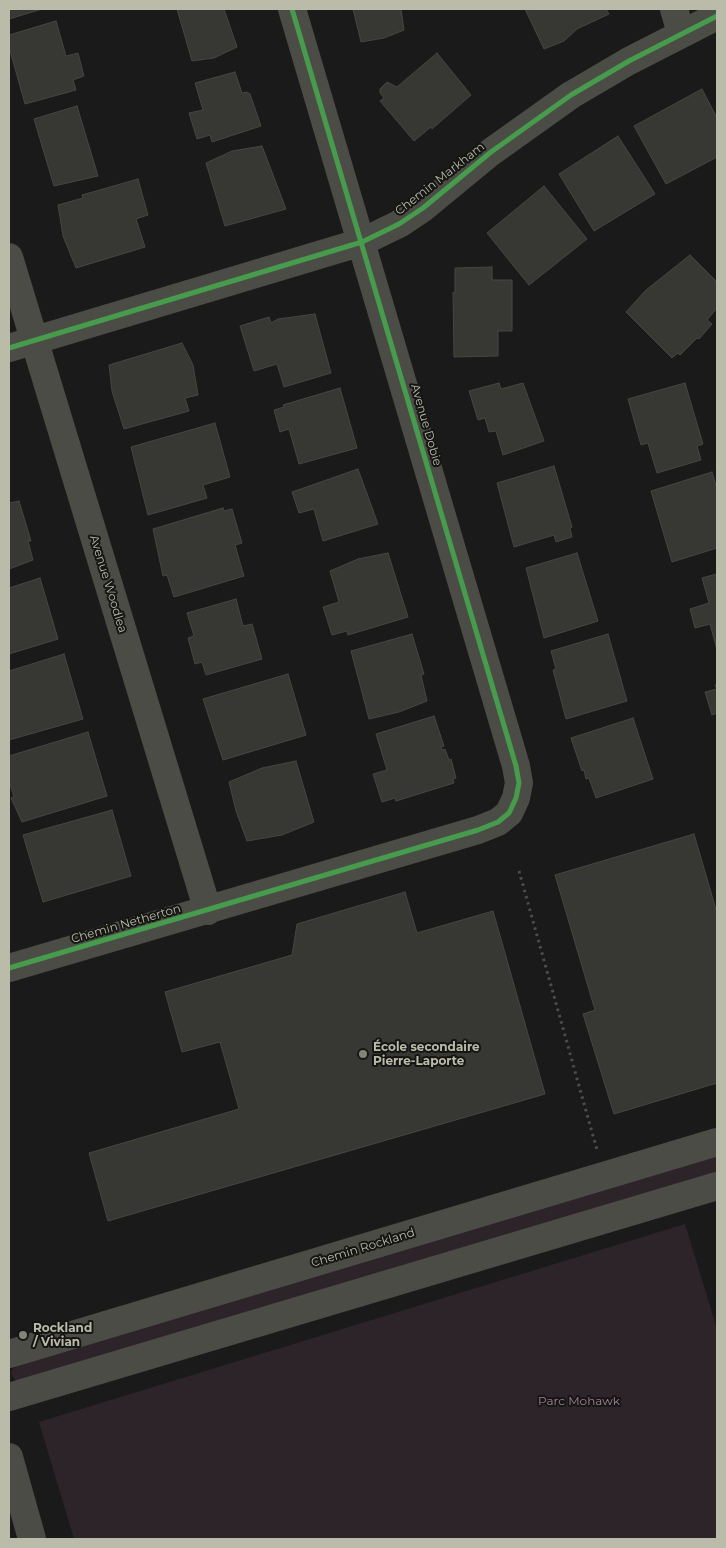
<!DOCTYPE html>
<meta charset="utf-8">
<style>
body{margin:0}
#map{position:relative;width:726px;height:1548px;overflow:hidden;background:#1a1a1a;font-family:Montserrat,sans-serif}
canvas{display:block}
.frame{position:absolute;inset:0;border:10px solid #bba;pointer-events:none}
</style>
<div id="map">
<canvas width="726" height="1548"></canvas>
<div class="frame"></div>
</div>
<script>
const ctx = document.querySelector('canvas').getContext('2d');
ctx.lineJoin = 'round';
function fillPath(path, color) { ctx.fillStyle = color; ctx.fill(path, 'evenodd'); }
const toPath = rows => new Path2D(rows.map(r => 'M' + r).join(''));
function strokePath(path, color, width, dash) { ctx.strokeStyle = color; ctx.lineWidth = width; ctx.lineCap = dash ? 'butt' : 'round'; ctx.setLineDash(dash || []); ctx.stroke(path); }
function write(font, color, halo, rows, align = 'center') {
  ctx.font = font + ' Montserrat,sans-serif'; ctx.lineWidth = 4; ctx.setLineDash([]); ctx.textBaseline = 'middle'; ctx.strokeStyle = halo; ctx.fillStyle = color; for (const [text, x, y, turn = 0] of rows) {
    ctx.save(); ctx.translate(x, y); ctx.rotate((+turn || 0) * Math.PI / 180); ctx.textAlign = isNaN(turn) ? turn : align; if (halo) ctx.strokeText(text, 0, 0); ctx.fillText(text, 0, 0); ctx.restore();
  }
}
fillPath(toPath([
 [717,1156,717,1173,16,1381,11,1374,12,1370,18,1365],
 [685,1224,717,1329,717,1539,74,1539,39,1422]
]), '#2d2429');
const building = toPath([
 [9,9,42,9,9,19,9,9],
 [177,9,224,9,237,47,214,58,192,61,177,9],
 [353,9,401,9,404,30,384,38,361,42,353,9],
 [525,9,606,9,609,14,577,29,564,41,544,49,525,9],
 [56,21,66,56,78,53,84,76,73,80,76,90,25,104,9,47,9,35,56,21],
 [437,53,471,95,432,129,431,127,414,141,380,101,384,98,380,93,380,89,387,82,397,87,437,53],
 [235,72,242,93,247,92,250,94,261,126,212,142,210,135,197,139,189,113,203,110,195,83,235,72],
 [702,89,717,118,717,157,666,184,634,126,702,89],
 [77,106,98,176,54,186,34,119,77,106],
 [618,136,655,194,594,231,559,174,618,136],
 [262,146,286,209,225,226,206,163,232,151,262,146],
 [138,179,148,215,136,219,145,247,76,268,63,236,58,205,83,198,82,195,138,179],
 [544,186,587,239,529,285,487,233,544,186],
 [690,255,717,282,717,308,707,320,712,324,699,339,697,338,680,355,678,353,672,358,626,312,646,290,690,255],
 [492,267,492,280,512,280,512,331,498,331,498,356,454,357,453,292,455,293,455,268,492,267],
 [315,314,331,373,284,387,277,364,254,371,240,326,269,317,271,323,278,319,315,314],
 [182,343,193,365,198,395,185,398,189,411,124,429,112,391,109,365,182,343],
 [499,383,501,389,523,383,544,441,503,455,496,431,489,432,485,418,478,420,469,391,499,383],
 [685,383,703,444,697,446,701,460,657,473,648,443,641,445,628,399,685,383],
 [340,388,357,448,299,464,289,429,280,432,274,410,284,407,283,405,340,388],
 [215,423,230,477,203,485,207,498,148,515,131,447,215,423],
 [554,466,572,527,570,528,572,537,556,542,554,535,514,547,497,483,554,466],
 [358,469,378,524,323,541,314,509,299,513,292,492,358,469],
 [712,472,717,489,717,548,672,562,651,491,712,472],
 [19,501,31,541,28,541,33,560,9,569,9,503,19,501],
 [223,508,224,511,232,509,242,543,235,545,244,576,174,597,167,575,163,576,153,529,223,508],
 [388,553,408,617,348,635,347,631,332,635,323,607,339,602,330,571,358,559,388,553],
 [577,553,598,621,544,638,526,568,577,553],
 [717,574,717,650,710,624,695,628,690,609,709,603,702,578,717,574],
 [40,578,58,639,9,654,9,588,40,578],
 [236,599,243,626,252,624,262,659,206,675,202,662,195,664,188,638,194,636,187,613,236,599],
 [412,634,424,674,421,675,427,701,399,712,369,719,351,651,412,634],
 [608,634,627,701,566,719,553,670,556,669,551,651,608,634],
 [64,654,83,719,9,740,9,671,64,654],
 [288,674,306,735,223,760,203,699,288,674],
 [717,684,717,713,712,715,705,692,717,689,715,685,717,684],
 [434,716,444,746,441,747,442,750,445,749,449,760,451,759,456,778,453,779,454,783,396,801,395,798,382,802,373,774,387,770,376,734,434,716],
 [633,718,653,779,596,798,589,778,586,779,584,770,582,771,571,738,633,718],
 [88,732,107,796,22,822,11,798,14,797,9,781,9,756,88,732],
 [296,761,314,822,282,835,247,841,236,811,229,782,262,768,296,761],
 [112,810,131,876,43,902,23,835,112,810],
 [694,834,717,913,717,1083,614,1114,583,1014,595,1010,555,875,694,834],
 [405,892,417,933,493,911,545,1094,108,1221,89,1153,239,1109,220,1042,182,1052,165,992,292,955,297,924,405,892]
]);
fillPath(building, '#373734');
strokePath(building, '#464642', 1);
strokePath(toPath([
 [519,871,597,1150]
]), '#4d4d4a', 3, [2.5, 4]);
strokePath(toPath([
 [674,9,681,33],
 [9,257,208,911],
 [9,348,362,242,399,224,423,208,491,152,571,95,629,61,717,16],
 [9,968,478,830,498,822,509,813,516,798,519,783,516,766,292,9],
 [9,1354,717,1142],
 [9,1397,717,1186],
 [9,1457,32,1539]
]), '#4c4c47', 28);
strokePath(toPath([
 [9,348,362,242,399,224,423,208,491,152,571,95,629,61,717,16],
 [9,968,478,830,498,822,509,813,516,798,519,783,516,766,292,9]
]), '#469c4c', 5);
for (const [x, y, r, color] of [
 [363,1054,5,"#838378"],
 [23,1335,5,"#838378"]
]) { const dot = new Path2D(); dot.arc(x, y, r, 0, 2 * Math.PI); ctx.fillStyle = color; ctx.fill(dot); strokePath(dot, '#151613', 2); }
write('12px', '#bba', '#151613', [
 ["Chemin Markham",440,179,-38],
 ["Avenue Dobie",426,425,74],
 ["Avenue Woodlea",108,584,73],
 ["Chemin Netherton",126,924,-16],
 ["Chemin Rockland",363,1248,-17]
]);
write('bold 12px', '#bba', '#151613', [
 ["École secondaire",373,1047],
 ["Pierre-Laporte",373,1061],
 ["Rockland",33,1328],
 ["/ Vivian",33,1342]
], 'left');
write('12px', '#a68198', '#151613', [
 ["Parc Mohawk",579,1401]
]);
</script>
